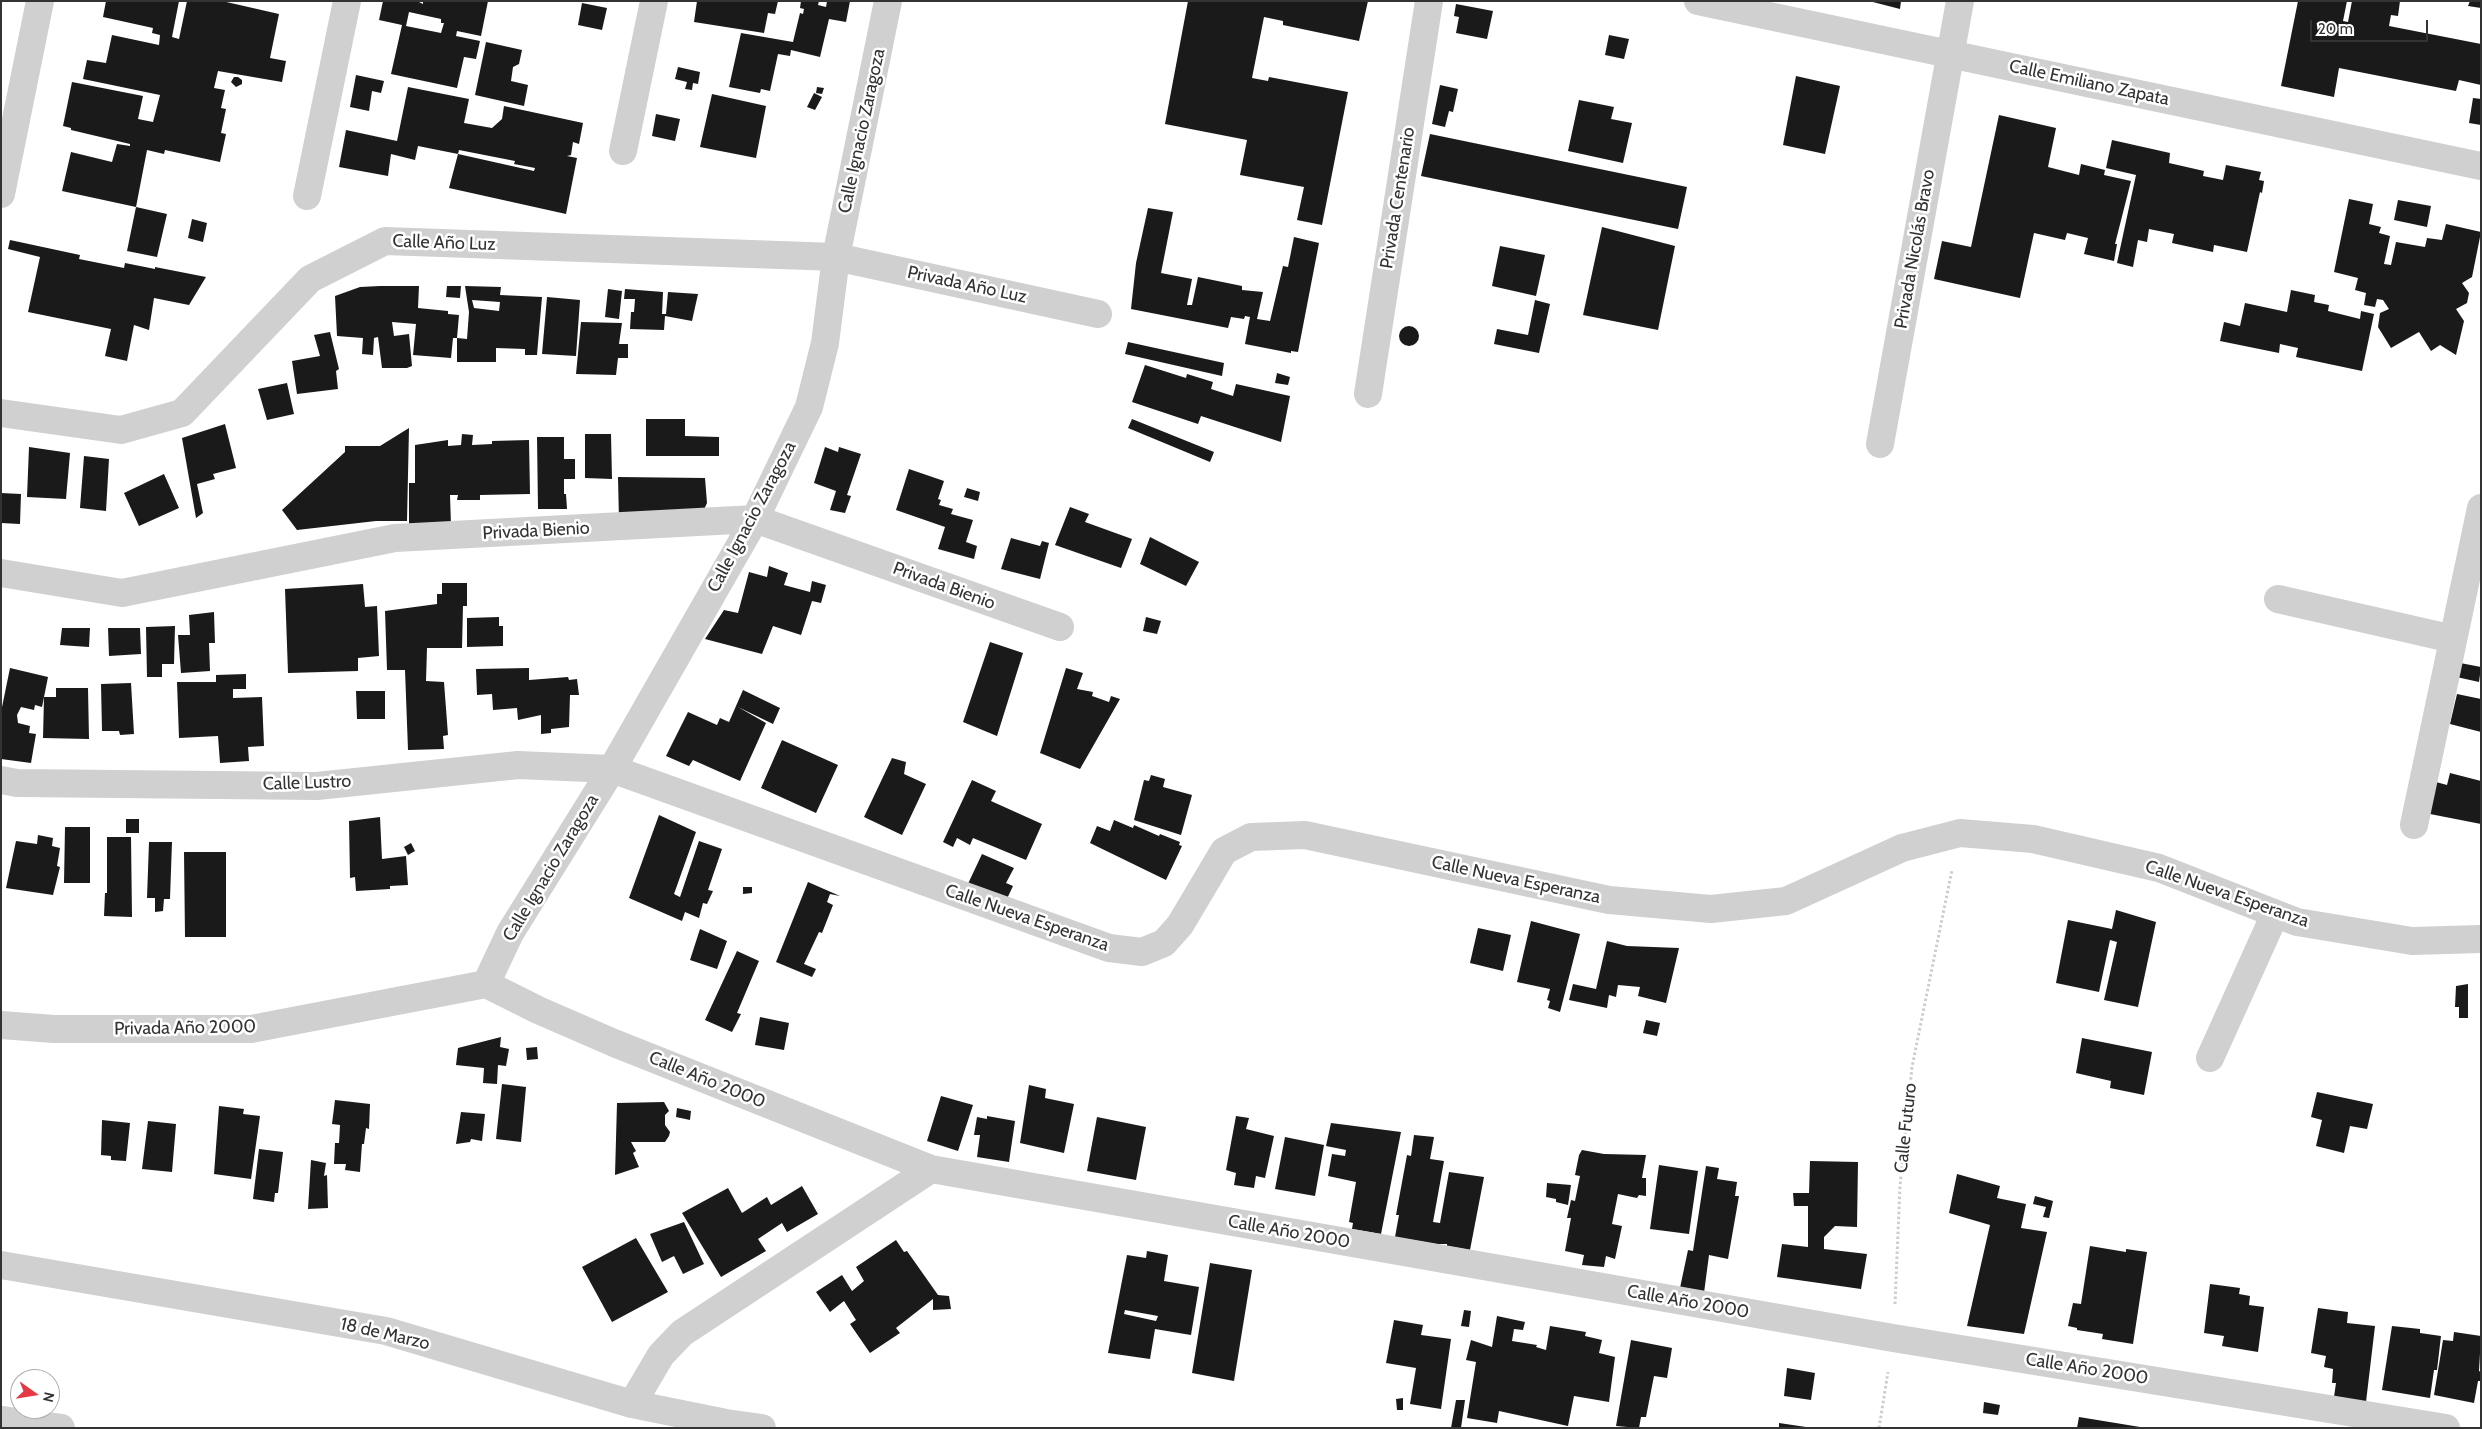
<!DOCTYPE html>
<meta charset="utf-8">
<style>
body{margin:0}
#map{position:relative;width:2482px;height:1429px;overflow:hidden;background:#fff;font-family:Cabin,sans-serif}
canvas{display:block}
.frame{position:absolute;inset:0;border:2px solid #333;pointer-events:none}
.north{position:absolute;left:10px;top:1369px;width:50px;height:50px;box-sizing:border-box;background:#fff;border:1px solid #adadad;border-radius:50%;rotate:103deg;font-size:14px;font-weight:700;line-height:20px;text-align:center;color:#333}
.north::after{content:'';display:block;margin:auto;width:18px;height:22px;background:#e63946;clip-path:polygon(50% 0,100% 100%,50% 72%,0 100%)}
.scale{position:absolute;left:2310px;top:20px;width:118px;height:22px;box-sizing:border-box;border:2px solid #333;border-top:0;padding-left:6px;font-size:15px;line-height:18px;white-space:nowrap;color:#333;-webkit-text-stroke:4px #fff;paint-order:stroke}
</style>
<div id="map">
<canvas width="2482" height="1429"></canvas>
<div class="frame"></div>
<div class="north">N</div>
<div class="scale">20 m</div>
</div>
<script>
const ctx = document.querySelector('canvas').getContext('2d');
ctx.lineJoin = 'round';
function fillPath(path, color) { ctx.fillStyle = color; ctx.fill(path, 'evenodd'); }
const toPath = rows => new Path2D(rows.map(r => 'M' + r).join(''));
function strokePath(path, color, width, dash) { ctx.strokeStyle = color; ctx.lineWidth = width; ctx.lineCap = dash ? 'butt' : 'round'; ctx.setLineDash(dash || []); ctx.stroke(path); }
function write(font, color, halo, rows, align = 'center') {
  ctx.font = font + ' Cabin,sans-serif'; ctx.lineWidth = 5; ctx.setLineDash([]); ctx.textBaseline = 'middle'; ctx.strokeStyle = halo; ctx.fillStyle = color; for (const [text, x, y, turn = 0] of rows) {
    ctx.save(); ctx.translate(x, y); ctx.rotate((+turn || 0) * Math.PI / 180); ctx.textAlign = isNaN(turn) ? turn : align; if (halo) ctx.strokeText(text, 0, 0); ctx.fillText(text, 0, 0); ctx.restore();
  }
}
fillPath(toPath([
 [106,1,179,1,172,37,179,39,187,1,222,1,279,14,270,58,286,61,282,82,218,71,214,88,225,90,221,108,226,109,221,133,226,134,220,162,165,150,164,154,147,150,136,207,62,191,71,152,112,162,117,144,130,146,130,144,71,130,71,128,63,126,72,82,143,96,138,119,153,122,160,95,83,79,87,60,106,63,112,35,159,45,160,35,152,33,153,28,103,17],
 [383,1,417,1,423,4,423,1,488,1,481,36,457,31,456,36,480,41,476,59,464,57,457,88,391,74,402,25,379,20],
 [409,12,441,19,441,23,444,23,441,33,406,26],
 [697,1,778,1,775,14,768,13,764,33,694,22],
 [801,1,819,1,818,5,826,7,827,1,850,1,846,22,829,19,820,57,791,50,790,56,778,54,770,91,761,89,760,93,729,87,741,33,793,42,800,13,803,14,804,9,800,8],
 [1188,1,1368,1,1359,41,1283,25,1283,21,1264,17,1252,78,1268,81,1269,77,1348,92,1322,225,1297,220,1304,187,1240,175,1247,140,1165,124],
 [1869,1,1901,1,1900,9],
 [2298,1,2347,1,2343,21,2348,22,2352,1,2400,1,2398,16,2391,15,2389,26,2481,44,2481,85,2459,80,2456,91,2339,68,2334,97,2281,86],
 [2470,1,2481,1,2481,8,2468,6],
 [582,3,607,8,602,30,578,25],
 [1456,4,1493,11,1487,39,1456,33,1459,17,1454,16],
 [1609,35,1629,39,1624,59,1605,55],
 [486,42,522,50,519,64,513,67,511,81,528,85,524,106,475,95],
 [678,67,700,72,698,84,693,83,692,90,685,89,687,82,675,79],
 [356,75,384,81,381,93,372,91,369,111,350,107],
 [1796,76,1840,86,1825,154,1783,145],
 [234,77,238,77,242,80,242,84,236,87,231,82],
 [1440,85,1458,89,1453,112,1449,111,1445,127,1432,124],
 [408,87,469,99,464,123,492,128,502,119,504,106,583,123,579,144,573,142,571,155,567,156,577,158,566,214,449,188,458,154,418,146,415,160,391,154,388,176,339,167,346,130,397,141],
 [459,150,515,161,514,164,535,168,534,171,458,154],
 [817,87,824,88,822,94,816,93],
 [814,93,822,97,815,110,807,107],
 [712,94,766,106,756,158,700,147],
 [2473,98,2481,99,2481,125,2469,123],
 [1579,100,1614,107,1611,119,1632,123,1623,163,1568,151],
 [656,114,680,119,675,141,652,136],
 [1999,115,2056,128,2048,167,2079,175,2081,164,2105,170,2104,175,2131,181,2115,244,2117,244,2114,261,2084,254,2088,238,2067,233,2065,240,2034,233,2020,298,1934,279,1942,241,1971,247],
 [1430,134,1687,187,1678,229,1421,176],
 [2112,140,2170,153,2169,163,2204,171,2203,176,2223,180,2226,165,2261,172,2259,180,2264,181,2262,193,2260,192,2247,252,2214,245,2213,252,2172,243,2174,234,2149,229,2147,242,2138,240,2133,267,2117,263,2136,175,2106,168],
 [2349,199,2373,204,2369,224,2381,227,2379,233,2390,236,2384,264,2391,265,2396,242,2425,247,2427,238,2442,240,2446,224,2481,232,2472,277,2462,283,2469,293,2467,303,2456,309,2464,321,2456,355,2440,345,2431,351,2419,332,2391,348,2378,327,2380,313,2389,309,2383,300,2377,299,2375,307,2364,305,2366,293,2355,290,2358,278,2334,272],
 [2398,200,2431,206,2427,227,2394,220],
 [136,207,167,214,157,257,127,251],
 [1148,208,1173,212,1161,273,1192,279,1187,305,1192,305,1198,277,1242,286,1242,290,1263,292,1257,319,1270,321,1283,266,1288,267,1294,237,1319,243,1298,352,1291,351,1291,353,1245,344,1250,317,1245,316,1244,319,1231,317,1228,328,1131,309,1136,263],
 [192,219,207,223,203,242,188,238],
 [1602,227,1675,246,1658,330,1583,315],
 [10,240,80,255,79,259,124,268,125,263,155,269,155,267,206,277,189,305,154,298,149,330,134,325,127,361,105,356,111,329,28,312,40,257,8,249],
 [1500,246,1545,255,1536,296,1492,286],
 [380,286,419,286,418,308,448,311,448,314,459,315,457,338,453,338,451,358,413,355,416,324,392,322,394,336,409,334,412,366,407,368,382,368,378,337,374,338,373,355,362,354,363,338,337,336,335,296,360,287],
 [447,286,461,286,460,298,446,297],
 [465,286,501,287,500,295,542,297,537,355,525,355,525,349,496,348,496,362,457,362,457,338,467,339,469,312],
 [472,300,500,302,499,311,474,308],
 [608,289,622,291,619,319,605,317],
 [625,289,663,292,662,314,666,314,668,292,698,294,692,321,665,316,664,330,630,329,631,312,634,312,635,299,624,299],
 [2291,290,2315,295,2314,302,2329,305,2328,311,2360,319,2361,311,2374,314,2362,371,2296,357,2298,348,2280,344,2279,353,2220,341,2224,322,2240,326,2245,303,2287,312],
 [547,297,580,300,576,356,542,354],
 [1535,300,1550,304,1539,353,1494,344,1497,329,1528,335],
 [581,322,622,323,619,344,628,344,628,358,618,358,616,375,576,374],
 '1399 336a10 10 0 1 1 20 0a10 10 0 1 1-20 0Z',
 [330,332,339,369,336,371,338,389,297,394,292,361,320,356,314,335],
 [1128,342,1224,363,1222,376,1125,354],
 [1145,365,1186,378,1187,374,1213,382,1211,389,1233,396,1236,384,1290,396,1281,442,1201,416,1198,424,1132,402],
 [1277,373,1290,377,1288,385,1275,383],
 [287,383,294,414,267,420,258,389],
 [646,419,685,419,685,436,719,437,719,456,646,456],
 [1132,419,1214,452,1210,462,1128,428],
 [225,424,236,468,213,474,215,479,197,484,203,513,196,518,182,438],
 [409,428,407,521,376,521,297,530,282,510,345,452,345,446,380,446],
 [462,434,473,435,472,445,492,444,492,441,529,440,530,494,480,495,480,500,457,500,458,495,450,495,451,525,409,525,409,483,415,483,415,445,448,440,448,446,461,445],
 [585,434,611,434,612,479,585,478],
 [537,437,564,437,564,459,575,459,575,479,564,479,564,494,566,494,567,509,538,509],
 [29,447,70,453,66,499,27,497],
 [825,447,838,452,839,447,861,454,847,495,851,496,845,513,830,510,836,491,814,483],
 [84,456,109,459,106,511,80,508],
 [909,469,944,481,938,499,941,500,939,505,953,509,951,514,973,520,966,542,977,546,974,559,938,549,945,527,896,510],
 [164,474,179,508,139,526,124,493],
 [618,477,705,478,707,503,700,518,619,521],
 [967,488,980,492,978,501,964,497],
 [1,493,21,494,20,524,1,523],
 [1070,507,1089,514,1085,522,1132,539,1121,568,1055,545],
 [1150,537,1199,562,1186,586,1140,564],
 [1011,538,1040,546,1042,541,1049,543,1040,579,1001,569],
 [769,566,788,573,784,585,810,592,812,581,826,585,821,603,812,601,801,635,773,626,762,654,705,639,724,610,738,613,749,572,767,577],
 [442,583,467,583,467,606,463,606,462,648,427,648,426,681,444,682,448,735,443,736,444,749,408,750,405,670,387,670,385,611,437,604,437,594,442,594],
 [363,584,365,607,377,606,379,656,358,658,358,671,288,673,285,589],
 [214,612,215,643,209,643,210,671,181,673,178,635,190,635,189,615],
 [499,617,499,626,503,626,503,646,467,647,467,618],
 [1146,617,1161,621,1157,634,1143,631],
 [175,626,174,664,162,664,162,677,147,677,146,627],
 [62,628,90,628,89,647,60,645],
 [108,628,140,628,141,654,109,656],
 [990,642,1023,653,997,736,963,722],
 [2455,662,2481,667,2479,682,2452,676],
 [10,668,48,677,42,707,35,705,34,710,21,707,17,715,18,723,30,726,29,733,36,734,31,763,1,759,1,712],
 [529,668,529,680,568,677,569,680,577,679,579,695,570,695,569,727,551,729,551,733,541,734,541,715,518,720,517,708,493,710,492,694,477,695,476,669],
 [1066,668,1083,673,1077,689,1093,692,1092,696,1109,702,1111,696,1120,699,1080,769,1040,753],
 [246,674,246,689,233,689,233,698,262,697,264,746,248,747,249,761,220,763,218,736,179,738,177,682,216,682,216,675],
 [131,683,134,734,120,735,119,731,102,731,101,684],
 [56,688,88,688,89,739,43,738,44,697,56,697],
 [743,690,780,708,773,724,738,707,766,723,740,781,693,760,689,766,666,756,688,712,717,725,720,718,729,722],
 [356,691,385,691,385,719,357,719],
 [2457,694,2481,699,2481,732,2450,724],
 [782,740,838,765,816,813,761,788],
 [892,758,906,762,904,774,926,784,902,835,864,817],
 [2450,773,2481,781,2481,824,2430,814,2436,782,2447,785],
 [1151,775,1165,779,1163,787,1192,795,1181,835,1134,820,1144,780,1149,781],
 [972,780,996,791,991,801,1042,824,1026,860,973,838,970,845,957,838,953,847,943,842],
 [659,815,696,832,674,894,680,897,699,841,722,849,708,890,713,891,707,904,703,903,699,918,685,912,682,921,629,898],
 [380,817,382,859,406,856,408,885,390,886,390,889,356,891,355,877,350,878,349,821],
 [126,819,139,819,139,833,126,833],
 [1114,820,1133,828,1134,825,1159,836,1160,834,1180,842,1179,845,1182,846,1166,880,1090,843,1097,826,1110,831],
 [65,827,90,827,90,883,64,883],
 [38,835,53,838,52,846,60,848,57,866,60,867,53,895,6,888,16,841,37,844],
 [107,837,131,837,132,917,104,916,105,893,107,893],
 [149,842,172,842,170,899,164,899,163,911,155,912,155,898,147,898],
 [411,843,415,851,408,855,404,847],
 [184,852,226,852,226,937,185,937],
 [982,854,1014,868,1006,883,1013,886,1004,905,966,888],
 [808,882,840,896,830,894,827,902,833,905,822,933,819,932,804,964,816,969,812,977,776,962],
 [743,887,752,887,752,893,743,894],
 [2116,910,2156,922,2138,1007,2104,1000,2117,942,2110,940,2099,992,2056,983,2068,920,2112,929],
 [1531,921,1580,934,1560,1012,1548,1008,1550,1001,1547,1000,1550,989,1517,982],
 [1478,928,1511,935,1503,971,1470,963],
 [700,929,727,941,717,969,690,960],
 [1607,941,1627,946,1679,948,1666,1003,1638,996,1640,987,1618,985,1616,997,1609,995,1607,1008,1569,1000,1573,984,1596,989],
 [737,951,759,961,737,1013,741,1014,732,1032,705,1020],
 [2468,984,2468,1018,2459,1018,2459,1007,2455,1007,2456,986],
 [760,1017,789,1023,784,1050,755,1045],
 [1646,1020,1660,1023,1657,1036,1643,1033],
 [501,1037,500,1047,509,1049,506,1066,498,1065,497,1084,483,1083,484,1068,456,1065,458,1048],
 [2082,1038,2152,1052,2144,1095,2110,1088,2111,1081,2076,1073],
 [537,1047,538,1059,527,1060,526,1048],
 [502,1084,526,1087,521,1142,496,1139],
 [1029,1085,1046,1089,1045,1098,1074,1104,1064,1153,1020,1143],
 [2317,1092,2373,1104,2367,1129,2350,1126,2344,1153,2316,1146,2322,1120,2311,1117],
 [941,1096,973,1105,958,1151,927,1141],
 [335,1100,370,1104,369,1129,366,1128,364,1144,362,1144,360,1172,345,1170,346,1164,334,1164,335,1143,339,1143,340,1125,332,1124],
 [664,1102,669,1111,665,1115,665,1125,670,1132,669,1136,665,1142,631,1142,636,1151,633,1153,639,1167,615,1175,617,1103],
 [219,1106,244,1109,243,1114,260,1116,251,1179,214,1174],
 [677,1108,691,1111,690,1120,676,1117],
 [461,1112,485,1114,482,1141,471,1139,470,1142,456,1144],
 [987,1116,1015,1121,1009,1162,977,1157,980,1135,974,1135,977,1117,987,1119],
 [1236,1116,1249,1118,1246,1129,1274,1136,1265,1178,1256,1176,1254,1188,1234,1185,1236,1173,1226,1170],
 [1097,1117,1146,1127,1136,1180,1087,1171],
 [102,1120,130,1123,126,1161,111,1160,111,1156,101,1155],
 [148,1121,176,1124,172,1172,142,1169],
 [1331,1123,1401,1132,1381,1234,1352,1229,1353,1223,1349,1222,1356,1182,1328,1176,1332,1154,1345,1156,1346,1150,1326,1146],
 [1414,1135,1434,1137,1430,1159,1444,1161,1433,1222,1440,1223,1449,1172,1484,1177,1470,1250,1447,1246,1447,1244,1436,1244,1395,1237,1399,1215,1396,1215,1407,1155,1411,1156],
 [1285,1137,1324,1145,1315,1196,1275,1189],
 [259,1149,283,1152,278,1193,275,1193,274,1202,253,1199],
 [1582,1150,1604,1154,1646,1155,1642,1178,1646,1178,1646,1196,1639,1195,1637,1198,1618,1194,1612,1224,1622,1226,1615,1259,1606,1256,1604,1267,1582,1265,1584,1255,1565,1251,1571,1218,1567,1218,1571,1200,1575,1201,1580,1176,1575,1175,1579,1155],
 [311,1160,326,1163,324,1176,327,1175,328,1208,308,1209],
 [1810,1161,1858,1162,1857,1227,1835,1226,1824,1237,1824,1249,1867,1254,1861,1289,1777,1277,1782,1244,1808,1247,1808,1206,1794,1206,1793,1193,1809,1193],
 [1659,1165,1698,1171,1689,1234,1650,1229],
 [1706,1166,1719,1168,1717,1179,1737,1182,1735,1196,1739,1196,1728,1259,1709,1255,1704,1293,1680,1288,1688,1250,1693,1251],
 [1957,1174,2000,1186,1997,1198,2026,1204,2021,1228,2047,1232,2024,1334,1967,1326,1990,1225,1949,1213],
 [1547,1183,1571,1185,1568,1205,1556,1202,1556,1199,1546,1197],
 [802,1186,818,1214,787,1232,782,1223,758,1239,766,1251,721,1277,682,1213,728,1188,742,1213,767,1197,771,1205],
 [2035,1196,2053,1201,2049,1218,2043,1217,2046,1207,2033,1204],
 [684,1222,704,1264,683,1274,674,1256,662,1262,650,1234],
 [636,1238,668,1292,612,1322,582,1267],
 [896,1240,904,1252,907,1251,938,1295,949,1296,951,1309,933,1310,933,1299,896,1328,900,1333,870,1353,850,1324,856,1320,844,1301,830,1312,816,1292,842,1275,852,1291,864,1281,856,1267],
 [2090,1246,2126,1252,2126,1249,2147,1252,2133,1344,2102,1339,2103,1334,2077,1330,2077,1328,2068,1326,2073,1303,2081,1304],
 [1147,1251,1168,1255,1164,1281,1199,1287,1191,1335,1155,1329,1150,1359,1108,1353,1127,1255,1146,1258],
 [1125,1310,1158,1316,1156,1321,1124,1314],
 [1210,1263,1252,1270,1234,1381,1192,1373],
 [2210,1284,2240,1288,2239,1294,2250,1296,2249,1305,2264,1307,2258,1352,2222,1346,2224,1336,2204,1333],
 [2318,1308,2348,1312,2347,1323,2375,1326,2366,1402,2334,1397,2336,1383,2332,1383,2333,1369,2324,1367,2326,1356,2311,1353],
 [1464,1310,1471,1311,1469,1327,1461,1326],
 [1497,1316,1525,1322,1523,1330,1514,1329,1512,1341,1537,1345,1536,1347,1546,1350,1550,1326,1586,1332,1585,1336,1602,1340,1599,1353,1615,1357,1609,1402,1574,1396,1568,1426,1499,1411,1497,1423,1467,1418,1476,1362,1466,1360,1471,1340,1492,1347],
 [1394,1320,1423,1325,1421,1335,1451,1339,1441,1409,1410,1404,1416,1368,1386,1363],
 [2392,1326,2420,1329,2420,1333,2441,1336,2437,1370,2434,1370,2430,1398,2382,1390],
 [2454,1332,2481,1336,2479,1371,2481,1372,2481,1381,2478,1381,2474,1403,2434,1395,2443,1340,2453,1341],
 [1631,1340,1672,1348,1667,1378,1654,1376,1646,1417,1641,1417,1639,1428,1616,1426],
 [1787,1368,1815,1373,1811,1400,1784,1396],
 [1403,1398,1403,1410,1397,1410,1396,1399],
 [1456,1400,1465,1400,1461,1428,1451,1428],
 [1984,1402,2000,1405,1998,1415,1983,1413],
 [2079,1417,2140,1427,2140,1428,2077,1428],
 [1779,1423,1806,1427,1805,1428,1779,1428]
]), '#1a1a1a');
strokePath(toPath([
 [1895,1304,1900,1186,1912,1067,1952,870],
 [1879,1428,1888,1372]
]), '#cdcdcd', 3, [2.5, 2.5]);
strokePath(toPath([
 [1698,1,2481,166],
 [623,151,654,1],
 [1,194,40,1],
 [307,196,347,1],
 [1368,394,1429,1],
 [1,413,121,430,182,413,310,279,385,241,836,257,1098,314],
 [1880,444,1960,1],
 [1,573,122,593,395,538,755,519,1060,627],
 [2278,599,2453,639],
 [1,780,17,783,317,786,518,765,612,769,1109,948,1142,952,1164,943,1180,925,1224,851,1251,837,1305,835,1609,900,1711,909,1786,901,1902,848,1960,833,2033,839,2159,868,2297,922,2412,941,2481,939],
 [2414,825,2481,508],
 [486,984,538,1010,614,1043,931,1169,1893,1338,2446,1428],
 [486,984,510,933,612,769,755,519,809,407,825,343,836,257,888,1],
 [1,1025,54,1029,251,1029,486,984],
 [2210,1058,2275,914],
 [1,1265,386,1331,632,1404,726,1423,762,1428],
 [632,1404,661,1355,682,1333,931,1169],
 [1,1420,61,1428]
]), '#d0d0d0', 28);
write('18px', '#333', '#fff', [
 ["Calle Emiliano Zapata",2089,83,12],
 ["Calle Ignacio Zaragoza",862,131,-78],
 ["Privada Centenario",1398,198,-81],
 ["Calle Año Luz",444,243,2],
 ["Privada Nicolás Bravo",1915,249,-80],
 ["Privada Año Luz",967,285,12],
 ["Calle Ignacio Zaragoza",752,517,-62],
 ["Privada Bienio",536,531,-3],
 ["Privada Bienio",944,586,20],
 ["Calle Lustro",307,783,-2],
 ["Calle Ignacio Zaragoza",551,868,-59],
 ["Calle Nueva Esperanza",1516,880,12],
 ["Calle Nueva Esperanza",2227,894,19],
 ["Calle Nueva Esperanza",1027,918,19],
 ["Privada Año 2000",185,1028,-1],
 ["Calle Año 2000",707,1080,22],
 ["Calle Futuro",1906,1128,-84],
 ["Calle Año 2000",1289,1232,10],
 ["Calle Año 2000",1688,1302,10],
 ["18 de Marzo",385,1334,13],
 ["Calle Año 2000",2087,1369,9]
]);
</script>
